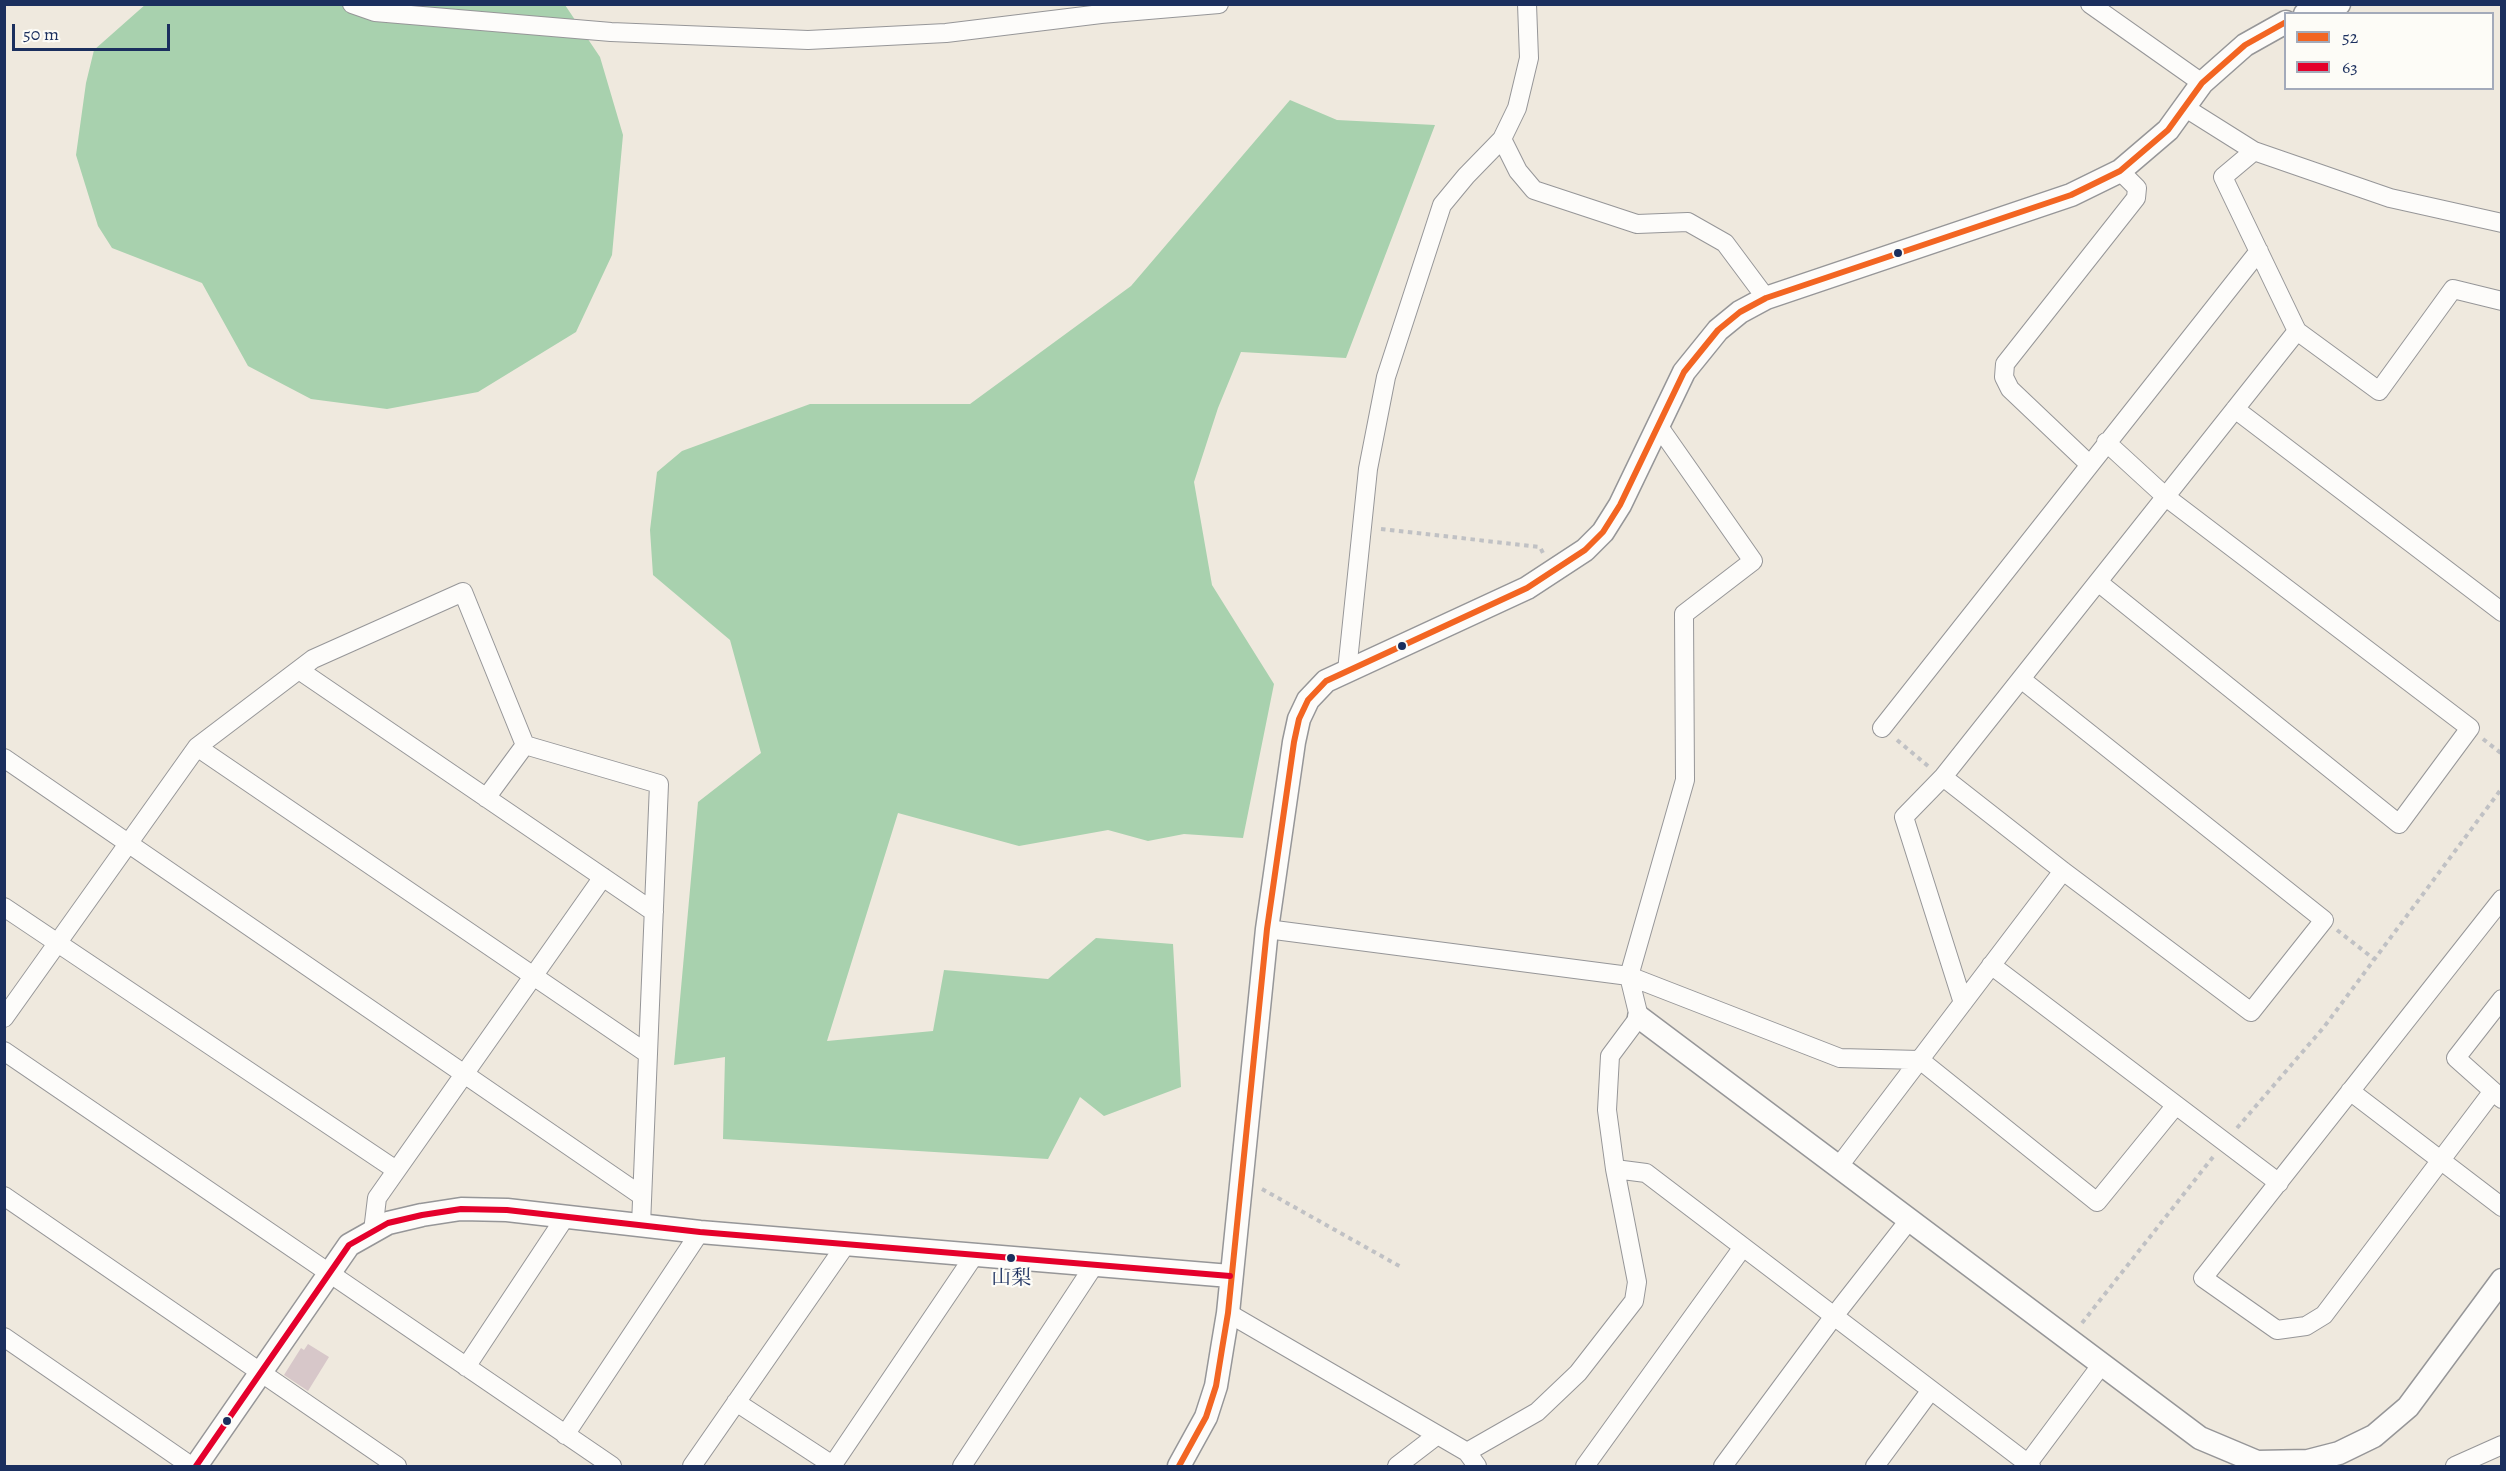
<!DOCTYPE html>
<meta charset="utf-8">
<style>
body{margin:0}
#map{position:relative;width:2506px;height:1471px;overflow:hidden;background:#efe9de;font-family:Alegreya,serif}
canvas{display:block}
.frame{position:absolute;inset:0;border:6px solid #1b2f5e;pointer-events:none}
.legend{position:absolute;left:2284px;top:12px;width:210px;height:78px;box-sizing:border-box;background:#fdfcf7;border:2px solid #a3aaba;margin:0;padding:8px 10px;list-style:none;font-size:18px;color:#1b2f5e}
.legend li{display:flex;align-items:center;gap:12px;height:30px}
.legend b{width:30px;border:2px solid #a3aaba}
.scale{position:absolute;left:12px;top:24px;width:158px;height:27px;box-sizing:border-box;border:3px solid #1b2f5e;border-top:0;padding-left:8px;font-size:18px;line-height:21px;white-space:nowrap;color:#1b2f5e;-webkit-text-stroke:4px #fdfcf7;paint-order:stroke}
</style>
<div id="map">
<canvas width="2506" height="1471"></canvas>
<div class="frame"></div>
<ul class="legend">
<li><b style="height:8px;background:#f26522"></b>52</li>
<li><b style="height:8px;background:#e4002b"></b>63</li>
</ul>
<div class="scale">50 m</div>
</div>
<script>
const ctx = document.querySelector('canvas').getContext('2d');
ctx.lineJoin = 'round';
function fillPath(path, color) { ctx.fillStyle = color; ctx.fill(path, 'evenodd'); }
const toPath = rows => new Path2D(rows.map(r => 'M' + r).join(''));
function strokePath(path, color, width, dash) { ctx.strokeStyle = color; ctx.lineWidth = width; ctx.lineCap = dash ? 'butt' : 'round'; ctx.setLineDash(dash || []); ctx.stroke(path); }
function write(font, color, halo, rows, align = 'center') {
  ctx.font = font + ' Alegreya,"Noto Serif JP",serif'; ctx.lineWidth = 4.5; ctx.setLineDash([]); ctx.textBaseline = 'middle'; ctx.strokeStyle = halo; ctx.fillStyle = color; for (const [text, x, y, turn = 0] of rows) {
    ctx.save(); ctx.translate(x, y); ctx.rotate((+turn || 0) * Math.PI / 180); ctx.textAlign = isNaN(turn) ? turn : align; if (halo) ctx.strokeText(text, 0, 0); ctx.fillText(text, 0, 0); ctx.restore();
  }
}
fillPath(toPath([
 [146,4,565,5,600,57,623,135,612,255,576,332,478,392,387,409,311,399,248,366,202,283,112,248,98,226,76,155,86,83,94,50],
 [1290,100,1337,120,1435,125,1346,358,1241,352,1218,408,1194,482,1212,585,1274,684,1243,838,1184,834,1148,841,1108,830,1019,846,898,813,827,1041,933,1031,944,970,1048,979,1096,938,1173,944,1181,1087,1104,1116,1080,1097,1048,1159,723,1139,725,1057,674,1065,698,802,761,753,730,640,653,575,650,530,657,472,682,451,810,404,970,404,1131,286]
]), '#a8d1ae');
fillPath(toPath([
 [308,1344,329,1357,308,1391,284,1375,301,1348,304,1350]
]), '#d7c7c9');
const minor = toPath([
 [352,4,375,12,611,32,808,40,946,33,1101,14,1219,4],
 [2090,4,2202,83],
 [2184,107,2254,151,2390,198,2502,223],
 [1502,139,1518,171,1534,190,1637,224,1688,222,1725,243,1766,298],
 [2254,151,2223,177,2297,331,2379,391,2453,289,2502,301],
 [2235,409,2502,612],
 [2089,464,2010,389,2004,377,2005,364,2136,198,2137,188,2120,171],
 [2098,582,2399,824,2470,728,2166,497,2106,442],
 [299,670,654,912],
 [1347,671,1368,469,1386,377,1442,205,1466,176,1502,139,1517,108,1529,58,1527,4],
 [1882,728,2259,251],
 [197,747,648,1054],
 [4,758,642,1196],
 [1943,777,2063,871,2251,1012,2324,920,2021,679],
 [486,798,525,745],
 [4,907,396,1170],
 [1267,929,1629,976,1840,1058,1920,1060,2097,1202,2176,1105],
 [1991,965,2279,1183],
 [2502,999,2456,1058,2502,1099],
 [1963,1003,1904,817,1943,777,2297,331],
 [4,1018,197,747,313,659,463,592,525,745,659,784,641,1225],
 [4,1051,612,1466],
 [2350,1091,2502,1207],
 [2493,1091,2324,1315,2306,1326,2277,1330,2203,1278,2502,899],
 [1839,1166,2063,871],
 [1615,1169,1646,1173,2031,1466],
 [4,1196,397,1466],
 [373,1231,377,1198,603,877],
 [1228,1313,1467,1452,1477,1466],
 [4,1337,191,1466],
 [466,1367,566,1216],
 [736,1402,834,1466],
 [565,1435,700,1232],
 [1467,1452,1537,1412,1578,1373,1634,1301,1637,1282,1615,1169,1607,1110,1610,1056,1639,1017,1629,976,1685,780,1684,614,1753,561,1657,424],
 [692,1466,847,1243],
 [832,1466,976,1253],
 [962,1466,1095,1264],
 [1397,1466,1436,1436],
 [1585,1466,1743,1247],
 [1723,1466,1834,1316,1910,1219],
 [1875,1466,1931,1390],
 [2026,1466,2102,1364],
 [2455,1466,2502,1445]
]);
const tertiary = toPath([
 [2305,14,2339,4],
 [1639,1017,2200,1438,2257,1462,2308,1461,2339,1453,2374,1436,2408,1407,2502,1280],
 [196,1466,349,1245,388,1223,422,1215,461,1209,507,1210,700,1232,1230,1276],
 [1179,1466,1206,1417,1216,1386,1222,1349,1228,1313,1267,929,1294,742,1299,719,1308,700,1326,681,1527,588,1585,550,1603,532,1620,505,1684,372,1718,330,1740,312,1766,298,2071,195,2120,171,2168,130,2202,83,2245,45,2286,22]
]);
strokePath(minor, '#969698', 20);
strokePath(tertiary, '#969698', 25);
strokePath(toPath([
 [1381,529,1540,547,1543,553],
 [2483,739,2502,754],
 [1897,740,1928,766],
 [2337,930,2374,959],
 [2237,1128,2324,1027,2502,788],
 [1262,1189,1401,1267],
 [2082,1323,2213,1157]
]), '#c0c1c4', 4, [4.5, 4.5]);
strokePath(minor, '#fdfcfa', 18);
strokePath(tertiary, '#fdfcfa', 22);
strokePath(toPath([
 [1179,1466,1206,1417,1216,1386,1222,1349,1228,1313,1267,929,1294,742,1299,719,1308,700,1326,681,1527,588,1585,550,1603,532,1620,505,1684,372,1718,330,1740,312,1766,298,2071,195,2120,171,2168,130,2202,83,2245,45,2286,22]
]), '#f26522', 6);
strokePath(toPath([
 [196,1466,349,1245,388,1223,422,1215,461,1209,507,1210,700,1232,1230,1276]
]), '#e4002b', 6);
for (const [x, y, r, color] of [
 [1898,253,5,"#1b2f5e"],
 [1402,646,5,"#1b2f5e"],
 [1011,1258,5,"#1b2f5e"],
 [227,1421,5,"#1b2f5e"]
]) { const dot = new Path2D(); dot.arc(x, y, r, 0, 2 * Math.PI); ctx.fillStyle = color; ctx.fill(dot); strokePath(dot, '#fdfcf7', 2); }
write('20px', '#1b2f5e', '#fdfcf7', [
 ["山梨",1011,1279]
]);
</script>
